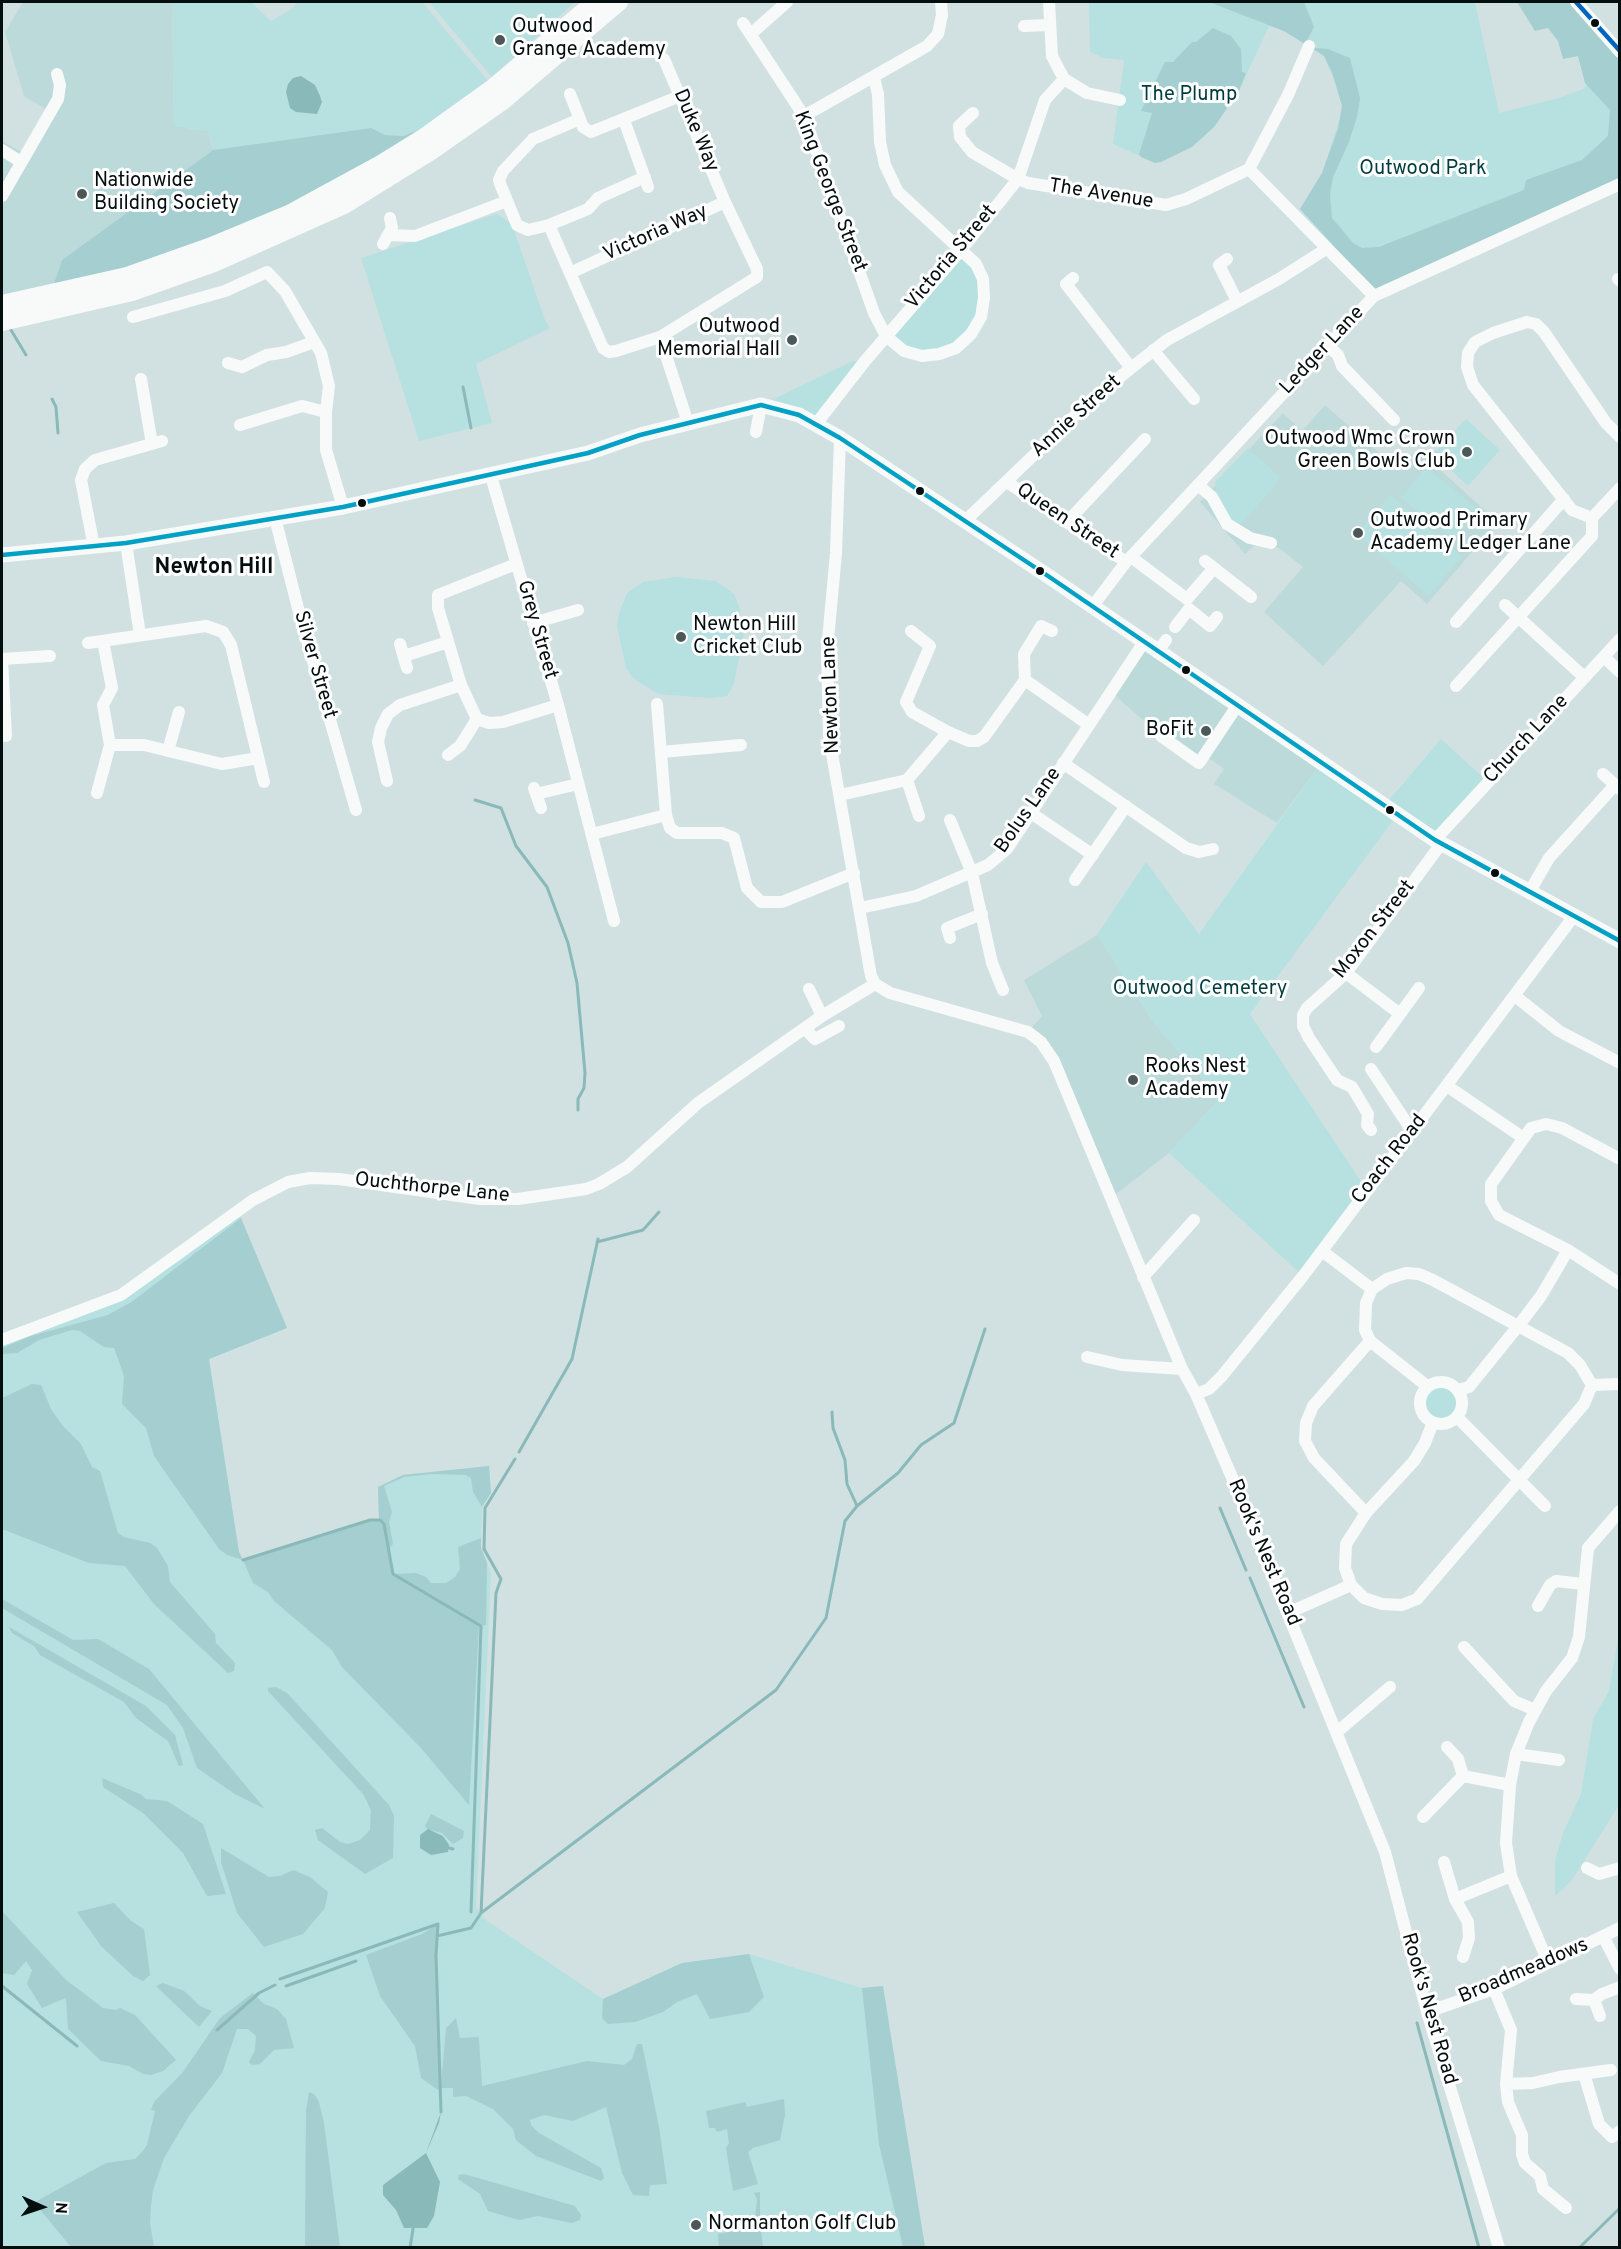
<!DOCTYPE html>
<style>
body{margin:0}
#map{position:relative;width:1621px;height:2249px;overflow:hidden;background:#d1e1e1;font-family:Overpass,sans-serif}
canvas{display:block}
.frame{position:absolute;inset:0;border:3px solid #050e0e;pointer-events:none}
.north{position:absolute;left:12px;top:2177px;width:60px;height:60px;-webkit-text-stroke:4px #fff;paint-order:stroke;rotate:93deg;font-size:16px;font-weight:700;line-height:24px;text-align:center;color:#050e0e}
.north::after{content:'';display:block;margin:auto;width:21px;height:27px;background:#050e0e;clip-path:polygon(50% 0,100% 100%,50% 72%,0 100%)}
</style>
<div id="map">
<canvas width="1621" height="2249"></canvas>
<div class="frame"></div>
<div class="north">N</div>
</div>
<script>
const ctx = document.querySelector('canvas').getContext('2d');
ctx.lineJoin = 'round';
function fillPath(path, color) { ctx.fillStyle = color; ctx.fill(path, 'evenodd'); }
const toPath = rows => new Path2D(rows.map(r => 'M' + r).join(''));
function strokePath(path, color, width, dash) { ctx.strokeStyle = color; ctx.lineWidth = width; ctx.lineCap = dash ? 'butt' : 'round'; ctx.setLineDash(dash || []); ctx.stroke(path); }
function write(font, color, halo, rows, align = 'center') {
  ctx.font = font + ' Overpass,sans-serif'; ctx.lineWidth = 6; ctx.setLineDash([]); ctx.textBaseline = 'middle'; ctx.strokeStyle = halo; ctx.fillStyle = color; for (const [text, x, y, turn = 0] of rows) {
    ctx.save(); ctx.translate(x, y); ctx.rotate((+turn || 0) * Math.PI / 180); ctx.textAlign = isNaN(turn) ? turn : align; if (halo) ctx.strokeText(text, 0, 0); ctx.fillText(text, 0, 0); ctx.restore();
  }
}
fillPath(toPath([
 [23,2,172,2,174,126,208,131,213,150,62,260,50,295,2,304,2,141,21,152,46,109,24,96,5,32],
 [1325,405,1397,469,1417,449,1498,522,1427,604,1401,581,1323,666,1264,612,1303,567,1279,548,1256,544,1245,554,1200,502,1283,413,1302,431],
 [1144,642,1321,763,1277,823,1214,784,1224,769,1204,755,1199,763,1161,736,1111,692],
 [1097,935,1155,1024,1220,1099,1169,1153,1111,1198,1054,1061,1028,1032,1042,1016,1024,980]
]), '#bddada');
fillPath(toPath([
 [172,2,251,2,271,21,293,8,297,2,422,2,488,81,426,127,403,136,385,135,371,128,213,150,208,131,174,126],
 [429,2,575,2,492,77],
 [1089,2,1475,2,1499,113,1559,98,1583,89,1618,51,1619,184,1385,293,1300,209,1322,173,1341,115,1342,99,1324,56,1284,31,1269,26,1239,91,1214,127,1192,147,1155,163,1113,144,1124,60,1103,58,1090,52],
 [497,214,512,224,545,320,550,328,476,364,492,423,419,441,361,258],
 [961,250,976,264,981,317,956,348,922,356,886,336],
 [853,361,865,361,816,424,761,405],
 [1466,419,1500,450,1468,486,1433,454],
 [1248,448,1280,477,1277,484,1235,530,1212,497,1216,492,1215,482],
 [1426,467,1478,509,1454,540,1401,498],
 [1390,495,1462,557,1429,596,1357,534],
 [676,577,716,581,734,594,739,606,744,633,734,684,727,696,710,698,658,694,633,678,626,668,617,626,619,613,627,593,643,582],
 [1441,739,1488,782,1435,840,1397,815,1250,1014,1366,1189,1303,1276,1169,1153,1220,1099,1155,1024,1097,935,1146,862,1199,934,1321,763,1384,806],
 [238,1212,287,1328,209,1359,239,1552,243,1560,370,1520,379,1520,378,1487,403,1475,489,1466,491,1493,482,1507,481,1547,491,1573,476,1907,486,1920,603,1999,682,1963,749,1954,862,1988,883,1986,925,2247,2,2248,2,1340,121,1295],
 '1420 1403a21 21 0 1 1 42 0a21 21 0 1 1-42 0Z',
 [1619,1634,1619,1805,1572,1880,1555,1896,1555,1861,1563,1833,1581,1794,1593,1719,1609,1691]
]), '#b7e0e0');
fillPath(toPath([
 [1209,2,1304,2,1314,27,1305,44,1284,31],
 [1517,2,1576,2,1619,52,1619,184,1385,293,1373,289,1300,209,1322,173,1338,129,1342,106,1332,72,1324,56,1312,48,1328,49,1350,58,1360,98,1357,117,1349,142,1333,177,1330,194,1332,218,1353,243,1362,248,1379,247,1524,190,1526,180,1582,160,1608,136,1610,110,1585,83,1578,56,1563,59,1558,41,1548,28,1535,31],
 [1213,28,1231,36,1241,49,1242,72,1246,73,1239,91,1214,127,1192,147,1161,162,1155,163,1141,157,1139,154,1152,113,1141,111,1160,72,1165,62,1173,62,1192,42,1196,42],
 [494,87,291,213,50,295,62,260,213,150,371,128,385,135,403,136,426,127],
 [241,1218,287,1328,209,1359,239,1552,243,1560,370,1520,379,1520,378,1487,403,1475,489,1466,491,1493,482,1507,473,1492,471,1478,466,1475,431,1474,404,1477,384,1486,392,1512,389,1522,393,1544,388,1549,394,1574,416,1573,426,1577,431,1583,446,1583,455,1577,460,1569,458,1547,481,1538,481,1548,487,1563,486,1625,479,1626,469,1805,421,1748,342,1667,332,1650,274,1601,268,1592,253,1583,243,1560,227,1555,219,1549,154,1456,146,1428,122,1404,124,1376,114,1348,104,1347,80,1331,72,1330,39,1340,17,1353,2,1354,2,1348,31,1336,108,1315,133,1301],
 [32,1384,41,1385,51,1409,62,1425,81,1444,92,1467,100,1471,118,1533,124,1537,150,1543,157,1548,168,1566,170,1582,215,1634,216,1643,235,1663,234,1671,228,1673,154,1604,125,1566,89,1563,2,1529,2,1398],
 [2,1599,73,1640,98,1639,149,1669,265,1809,235,1794,197,1768,183,1728,167,1705,2,1608],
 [9,1627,146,1706,175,1735,183,1765,179,1766,168,1741,136,1718,124,1702,40,1655,34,1646,12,1633],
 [276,1687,287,1693,299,1706,389,1805,394,1816,393,1858,365,1874,318,1840,315,1830,322,1828,340,1842,348,1844,360,1840,370,1830,371,1810,363,1794,268,1691,268,1688],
 [102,1778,140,1794,146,1799,167,1801,203,1824,226,1894,207,1896,183,1853,143,1813,103,1787],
 [431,1814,464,1831,463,1838,453,1844,442,1833,427,1829,425,1826],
 [221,1848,269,1877,280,1876,293,1870,310,1877,328,1892,325,1908,303,1934,264,1947,237,1913,221,1862],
 [114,1903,131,1921,144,1929,150,1975,143,1981,133,1976,101,1946,77,1912],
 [2,1911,66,1980,103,2008,116,2010,120,2008,135,2015,176,2060,163,2071,151,2075,143,2074,129,2066,101,2061,68,2029,66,1998,42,2008,27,1984,32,1970,26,1961,14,1975,2,1973],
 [438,1924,436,1955,441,2085,446,2028,456,2018,460,2038,478,2037,479,2040,482,2086,587,2061,624,2065,632,2059,637,2044,642,2044,659,2127,667,2184,650,2185,649,2196,633,2195,622,2173,606,2107,573,2121,544,2115,530,2120,531,2125,539,2133,601,2168,604,2178,601,2181,536,2156,516,2140,513,2129,493,2109,466,2096,453,2097,453,2088,442,2088,441,2092,421,2078,415,2046,380,1996,366,1955,422,1934],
 [749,1954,764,1997,749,2012,710,2019,697,1994,677,2002,663,2012,635,2022,608,2024,602,2018,603,1999,682,1963],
 [163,1983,184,1991,200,2006,212,2011,199,2027,156,1986],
 [883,1986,896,2068,925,2247,903,2247,879,2144,862,1988],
 [253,1993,264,2004,277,2009,286,2019,294,2048,274,2050,260,2064,252,2065,249,2062,255,2050,256,2036,248,2029,237,2029,222,2073,189,2116,164,2158,153,2190,151,2206,150,2223,154,2247,71,2247,37,2206,37,2201,106,2163,135,2159,142,2152,147,2145,155,2111,151,2110,154,2102,183,2072,220,2018],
 [309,2092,314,2094,319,2102,324,2123,340,2247,305,2247,306,2111],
 [784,2099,785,2115,780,2140,753,2148,748,2152,758,2184,733,2191,726,2148,729,2143,727,2129,717,2132,715,2128,709,2128,706,2111,745,2102,747,2107],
 [464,2174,575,2206,581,2215,580,2220,572,2223,538,2216,519,2220,488,2211,480,2194,458,2179,459,2175],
 [760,2192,760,2222,763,2247,719,2247,718,2234,754,2228,757,2199,754,2193]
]), '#a4cecf');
fillPath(toPath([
 [301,76,315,85,320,96,322,102,317,114,296,112,290,108,286,92,288,84,293,78],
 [428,1829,443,1836,449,1845,448,1852,431,1855,420,1848,420,1835],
 [441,2112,439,2123,426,2153,440,2182,434,2216,427,2228,404,2228,396,2210,383,2195,383,2185,426,2153]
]), '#8ab9ba');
strokePath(toPath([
 [11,330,26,355],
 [463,387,471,428],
 [52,399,56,407,58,433],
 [475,800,501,808,516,846,547,887,568,943,577,983,585,1073,584,1088,578,1099,578,1110],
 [597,1242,643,1230,659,1212],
 [832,1412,833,1428,845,1460,847,1484,857,1506],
 [519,1452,572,1359,598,1239],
 [1220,1508,1246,1570],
 [243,1560,370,1520,380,1520,384,1524,393,1574,481,1626,471,1912],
 [1250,1578,1304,1707],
 [449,1848,453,1849],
 [481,1913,496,1593,501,1579,484,1549,485,1508,515,1459],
 [437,1936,471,1928,481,1913,776,1690,826,1618,845,1521,857,1506,898,1473,921,1445,954,1423,985,1329],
 [280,1979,438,1924,436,1955,441,2112],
 [2,1986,77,2046],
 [286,1986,356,1961],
 [1417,2023,1479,2248],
 [217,2030,259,1993,275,1985],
 [410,2248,413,2229],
 [1579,2248,1620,2208]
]), '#8ab9ba', 3);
strokePath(toPath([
 [1049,2,1052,56,1064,79,1087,93,1120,100],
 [1576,2,1620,52],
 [743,23,804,116,874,313,886,336,904,351,922,356,939,354,956,348,971,334,981,317,984,298,983,279,976,264,898,192,885,165,880,142,878,94,874,78],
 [1024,26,1049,25],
 [752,33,787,2],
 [664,59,725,202],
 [570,94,583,127,591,132,680,96],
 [973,113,959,126,960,137,972,152,1018,179,1028,183,1166,205,1186,199,1249,169,1288,95,1309,46],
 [804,116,927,46,938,34,942,15,941,2],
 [580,119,533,139,503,171,499,180,501,186,517,225,528,230,549,225,588,209,598,198,645,177],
 [624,120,648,187],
 [2,150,21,162],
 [1249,169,1374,296],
 [2,196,58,99,60,85,57,74],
 [725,202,757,269,757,277,660,337,616,351,609,352,603,348,570,273,725,202],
 [549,225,570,273],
 [389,235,415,236,507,201],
 [383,244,392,228,390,218],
 [1227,259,1219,265,1237,301],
 [1618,279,1620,281],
 [133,317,225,291,267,272,285,291,321,353,329,386,326,412],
 [660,337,688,423],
 [1328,346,1338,355,1342,366,1394,420],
 [1153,350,1194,399],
 [228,363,242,367,267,355,286,352,314,342],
 [1131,368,1167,340,1279,279,1326,249],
 [141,379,152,444],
 [816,424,865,361,961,250,1018,179,1045,100,1064,79],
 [240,425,302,406,326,412,326,450,343,507],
 [756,432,761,405],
 [840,438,836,553,827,651,829,737,871,976,875,984,890,993,1028,1032,1041,1042,1054,1061,1182,1369,1196,1394,1234,1482,1385,1852,1427,2012,1499,2248],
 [491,476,558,705,614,921],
 [1007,482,1126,562],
 [1198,485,1212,497,1227,524,1250,538,1271,543],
 [275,518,300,616,356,810],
 [1592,518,1572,510,1473,385,1467,367,1468,353,1475,342,1493,333,1527,322,1536,324,1544,332,1606,423,1620,437],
 [1592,518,1620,488],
 [965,521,1086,405,1131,368,1066,284,1073,278],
 [1067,522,1145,439],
 [126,543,140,635],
 [94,547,81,480,85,469,95,460,162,441],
 [1131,557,1187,599,1214,568],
 [1205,561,1251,597],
 [516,564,438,595,438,608,461,685,477,719,489,723,503,722,558,705],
 [1505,605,1584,677],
 [1092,607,1126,562,1374,296,1620,184],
 [1456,622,1564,499],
 [533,623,578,610],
 [1175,627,1189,609,1210,626,1217,617],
 [911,631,930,646,906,702,912,712,948,732],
 [88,643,206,626,223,632,231,645,264,782],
 [400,644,407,668],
 [1157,652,1166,640],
 [404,656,448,642],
 [1604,657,1620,672],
 [2,659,6,736],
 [2,659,50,656],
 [1025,680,1089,725],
 [1456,686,1592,536,1592,518],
 [657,704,666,815,670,828,677,833,722,833,734,838,747,888,761,902,782,902,854,873],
 [1161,736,1199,763,1237,706],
 [110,745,144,745,222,764,258,758],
 [168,751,179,712],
 [661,752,741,745],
 [448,755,460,746,477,719],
 [1063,763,1186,848,1199,852,1213,849],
 [1603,774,1620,789],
 [387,781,378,742,381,728,388,714,400,705,461,685],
 [534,788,541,808],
 [97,793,110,745,103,705,112,688,103,641],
 [536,794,578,784],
 [840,795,907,780],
 [1031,813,1093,855],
 [919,816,907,780,948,732,969,741,977,741,984,737,1025,680,1024,654,1041,626,1052,631],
 [950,820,972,873,992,963,1003,990],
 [592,834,666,815],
 [1435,840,1620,639],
 [1075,880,1126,806],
 [1530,891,1549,858,1615,785],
 [860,908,916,896,988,865,1007,849,1144,642],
 [950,938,947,928,982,914],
 [1346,973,1400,1014],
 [809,989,822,1016],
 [1515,996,1559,1031,1620,1063],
 [805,1029,815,1039,839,1026],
 [1376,1047,1419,988],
 [1371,1069,1412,1131],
 [1447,1086,1522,1137],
 [1371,1130,1367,1125,1368,1114,1352,1087,1337,1080,1309,1038,1303,1026,1303,1015,1307,1008,1346,973,1441,844],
 [1620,1159,1562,1128,1546,1124,1531,1128,1491,1184,1491,1201,1499,1215,1568,1250,1620,1284],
 [1322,1251,1372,1289],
 [1143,1277,1194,1220],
 [2,1340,121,1295,253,1200,288,1182,310,1178,339,1179,480,1199,518,1199,586,1189,599,1184,627,1167,698,1103,822,1016,875,984],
 [1087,1357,1122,1365,1182,1369],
 '1420 1403a21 21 0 1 1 42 0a21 21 0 1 1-42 0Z',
 [1592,1385,1620,1384],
 [1427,1386,1370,1341,1365,1330,1366,1303,1372,1289,1387,1279,1406,1273,1419,1274,1433,1280,1568,1353,1580,1365,1592,1385,1584,1404,1417,1599,1402,1605,1382,1604,1364,1598,1351,1585,1345,1568,1346,1544,1366,1513,1414,1461,1425,1443,1433,1422],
 [1458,1390,1469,1387,1519,1325,1541,1296,1568,1250],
 [1196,1394,1209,1389,1222,1376,1303,1276,1574,916],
 [1457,1417,1545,1506],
 [1366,1513,1314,1458,1305,1441,1306,1423,1313,1406,1370,1341],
 [1538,1606,1550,1585,1556,1581,1583,1584],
 [1288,1613,1351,1585],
 [1464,1647,1514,1701,1535,1710],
 [1337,1732,1390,1687],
 [1447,1747,1458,1759,1463,1776,1510,1785],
 [1516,1754,1559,1760],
 [1423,1817,1463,1776],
 [1444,1862,1455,1899,1468,1922,1469,1938,1463,1957],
 [1587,1868,1599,1874,1620,1868],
 [1455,1899,1511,1876],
 [1604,1938,1620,1969],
 [1548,1962,1511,1876,1506,1843,1510,1785,1516,1754,1529,1722,1546,1691,1572,1658,1579,1637,1588,1548,1620,1511],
 [1494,1989,1511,2030,1506,2084,1508,2102,1522,2135,1522,2154,1525,2163,1540,2176,1543,2189,1566,2208],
 [1576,1999,1594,2000,1602,1994,1620,1987],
 [1594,2000,1600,2016],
 [1427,2012,1494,1989,1620,1928],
 [1584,2074,1599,2124,1612,2137,1620,2131],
 [1506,2084,1533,2083,1559,2077,1611,2070]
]), '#f8fafa', 12);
strokePath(toPath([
 [2,555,126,543,343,507,588,453,640,435,761,405,799,415,840,438,1051,578,1435,840,1620,941]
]), '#f8fafa', 15);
strokePath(toPath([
 [2,304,127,276,209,247,291,213,381,164,423,138,494,87,595,2],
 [2,322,132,292,214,263,344,205,431,151,504,100,619,2]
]), '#f8fafa', 18);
strokePath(toPath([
 [2,555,126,543,343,507,588,453,640,435,761,405,799,415,840,438,1051,578,1435,840,1620,941]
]), '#00a1c4', 4.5);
strokePath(toPath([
 [1576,2,1620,51]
]), '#0065bd', 4.5);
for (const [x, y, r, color] of [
 [1595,23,5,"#050e0e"],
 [500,40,6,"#4c5858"],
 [82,194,6,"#4c5858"],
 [792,340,6,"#4c5858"],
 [1467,452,6,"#4c5858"],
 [920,491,5,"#050e0e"],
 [362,503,5,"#050e0e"],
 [1358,533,6,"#4c5858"],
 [1040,571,5,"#050e0e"],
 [681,637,6,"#4c5858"],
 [1186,670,5,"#050e0e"],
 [1206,731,6,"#4c5858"],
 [1390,810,5,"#050e0e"],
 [1495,873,5,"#050e0e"],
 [1133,1080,6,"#4c5858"],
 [696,2225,6,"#4c5858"]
]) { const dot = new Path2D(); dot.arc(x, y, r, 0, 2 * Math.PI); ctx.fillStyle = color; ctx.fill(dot); strokePath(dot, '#fff', 2); }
write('20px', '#050e0e', '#fff', [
 ["Outwood",512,28],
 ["Grange Academy",512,51],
 ["Nationwide",94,182],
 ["Building Society",94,205],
 ["Outwood",780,328,"right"],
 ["Memorial Hall",780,351,"right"],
 ["Outwood Wmc Crown",1455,440,"right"],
 ["Green Bowls Club",1455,463,"right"],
 ["Outwood Primary",1370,522],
 ["Academy Ledger Lane",1370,545],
 ["Newton Hill",693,626],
 ["Cricket Club",693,649],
 ["BoFit",1194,731,"right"],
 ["Rooks Nest",1145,1068],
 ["Academy",1145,1091],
 ["Normanton Golf Club",708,2225]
], 'left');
write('20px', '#003c3e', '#fff', [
 ["The Plump",1189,96],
 ["Outwood Park",1423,170],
 ["Outwood Cemetery",1200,990]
]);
write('20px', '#050e0e', '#fff', [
 ["Duke Way",695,131,67],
 ["King George Street",829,192,69],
 ["The Avenue",1101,195,9],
 ["Victoria Way",656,234,-24],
 ["Victoria Street",952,258,-50],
 ["Ledger Lane",1323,351,-47],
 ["Annie Street",1077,417,-42],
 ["Queen Street",1067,522,34],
 ["Grey Street",536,630,74],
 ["Silver Street",314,665,74],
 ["Newton Lane",832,695,-92],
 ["Church Lane",1527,740,-47],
 ["Bolus Lane",1029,811,-55],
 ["Moxon Street",1375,930,-52],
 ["Coach Road",1390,1160,-52],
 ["Ouchthorpe Lane",432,1189,6],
 ["Rook's Nest Road",1263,1553,67],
 ["Broadmeadows",1524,1972,-23],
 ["Rook's Nest Road",1428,2009,74]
]);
write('bold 22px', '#050e0e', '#fff', [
 ["Newton Hill",214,569]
]);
</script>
